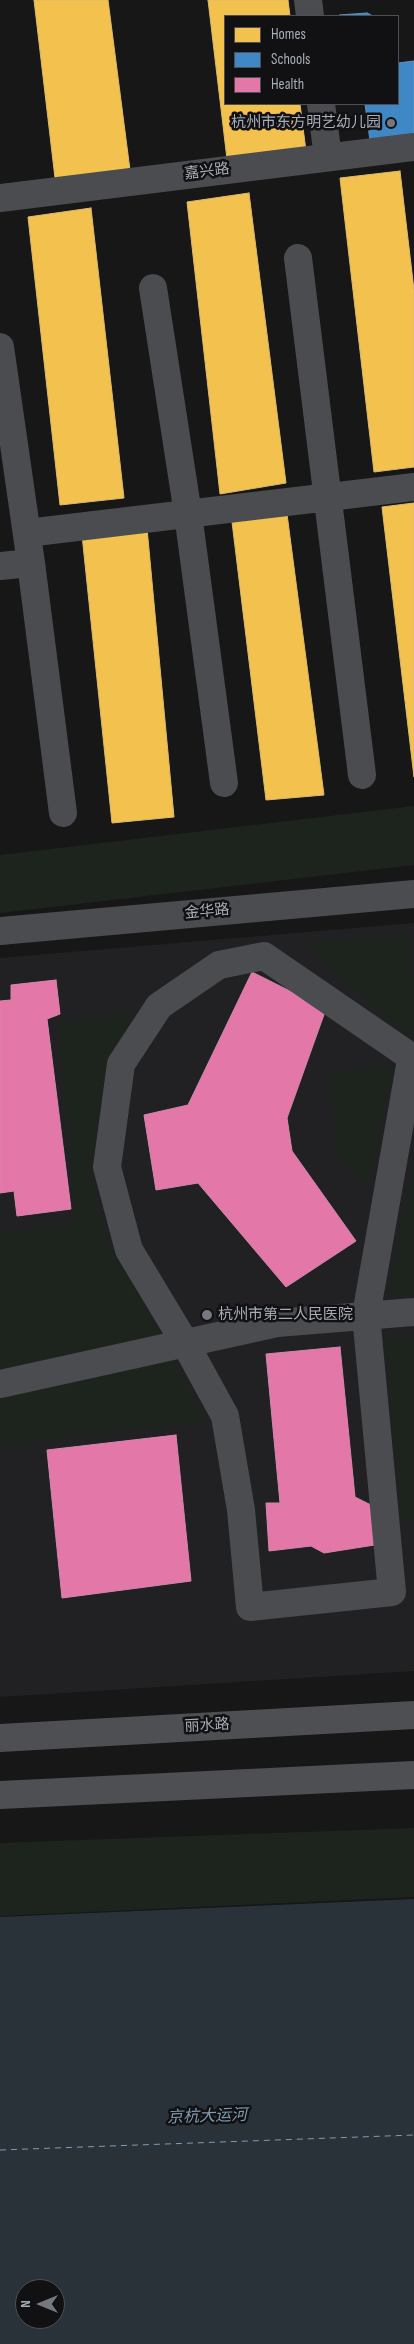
<!DOCTYPE html>
<meta charset="utf-8">
<style>
body{margin:0}
#map{position:relative;width:414px;height:2344px;overflow:hidden;background:#171717;font-family:"Sofia Sans Condensed",sans-serif}
canvas{display:block}
.legend{position:absolute;left:224px;top:15px;width:175px;height:90px;box-sizing:border-box;background:#111113;border:1px solid #4d4f55;margin:0;padding:6px 9px;list-style:none;font-size:15px;color:#a8adb8}
.legend li{display:flex;align-items:center;gap:10px;height:25px}
.legend b{width:25px;border:1px solid #4d4f55}
.north{position:absolute;left:15px;top:2279px;width:50px;height:50px;box-sizing:border-box;background:#111113;border:1px solid #4d4f55;border-radius:50%;rotate:270deg;font-size:14px;font-weight:700;line-height:20px;text-align:center;color:#a8adb8}
.north::after{content:'';display:block;margin:auto;width:18px;height:22px;background:#757880;clip-path:polygon(50% 0,100% 100%,50% 72%,0 100%)}
</style>
<div id="map">
<canvas width="414" height="2344"></canvas>
<ul class="legend">
<li><b style="height:14px;background:#f2c14e"></b>Homes</li>
<li><b style="height:14px;background:#3f88c5"></b>Schools</li>
<li><b style="height:14px;background:#e377a8"></b>Health</li>
</ul>
<div class="north">N</div>
</div>
<script>
const ctx = document.querySelector('canvas').getContext('2d');
ctx.lineJoin = 'round';
function fillPath(path, color) { ctx.fillStyle = color; ctx.fill(path, 'evenodd'); }
const toPath = rows => new Path2D(rows.map(r => 'M' + r).join(''));
function strokePath(path, color, width, dash) { ctx.strokeStyle = color; ctx.lineWidth = width; ctx.lineCap = dash ? 'butt' : 'round'; ctx.setLineDash(dash || []); ctx.stroke(path); }
function write(font, color, halo, rows, align = 'center') {
  ctx.font = font + ' "Sofia Sans Condensed","Noto Sans SC",sans-serif'; ctx.lineWidth = 5; ctx.setLineDash([]); ctx.textBaseline = 'middle'; ctx.strokeStyle = halo; ctx.fillStyle = color; for (const [text, x, y, turn = 0] of rows) {
    ctx.save(); ctx.translate(x, y); ctx.rotate((+turn || 0) * Math.PI / 180); ctx.textAlign = isNaN(turn) ? turn : align; if (halo) ctx.strokeText(text, 0, 0); ctx.fillText(text, 0, 0); ctx.restore();
  }
}
fillPath(toPath([
 [414,923,414,1671,0,1697,0,958]
]), '#212123');
fillPath(toPath([
 [414,806,414,865,0,913,0,855],
 [408,935,414,989,414,1037,403,1033,303,943],
 [135,1014,107,1062,91,1169,106,1235,206,1420,0,1446,0,1233,76,1225,59,1023],
 [394,1066,369,1184,337,1156,331,1072],
 [414,1164,414,1294,387,1297],
 [414,1339,414,1519,402,1520,385,1341],
 [414,1828,414,1897,0,1916,0,1843]
]), '#1d241e');
fillPath(toPath([
 [414,1899,414,2344,0,2344,0,1917],
 [25,2289,55,2289,55,2319,25,2319]
]), '#2a3239');
const homes = toPath([
 [34,0,108,0,130,170,55,178,34,0],
 [208,0,288,0,290,16,225,16,225,104,300,104,306,151,227,159,208,0],
 [400,171,414,290,414,467,374,472,340,178,400,171],
 [249,193,286,483,220,494,187,202,249,193],
 [91,208,124,498,60,505,28,217,91,208],
 [414,503,414,777,382,507,414,503],
 [287,514,324,795,266,800,232,522,287,514],
 [147,528,174,817,112,823,82,535,147,528]
]);
fillPath(homes, '#f2c14e');
strokePath(homes, '#dcbb6e', 1);
const schools = toPath([
 [367,13,373,16,339,16,339,15,367,13],
 [414,61,414,142,371,148,365,104,398,104,398,63,414,61]
]);
fillPath(schools, '#3f88c5');
strokePath(schools, '#5e93c1', 1);
const health = toPath([
 [252,972,326,1009,287,1118,292,1151,356,1241,286,1287,198,1183,156,1190,144,1115,188,1105,252,972],
 [56,980,60,1014,47,1019,71,1209,17,1216,14,1191,0,1193,0,1001,11,1000,11,985,56,980],
 [340,1347,355,1497,375,1507,387,1543,324,1553,311,1546,269,1551,266,1503,280,1503,266,1354,340,1347],
 [176,1435,191,1581,62,1598,47,1450,176,1435]
]);
fillPath(health, '#e377a8');
strokePath(health, '#d187ad', 1);
strokePath(toPath([
 [0,2150,414,2135]
]), '#7f9bb3', 1, [6, 5]);
strokePath(toPath([
 [308,0,310,16],
 [321,104,328,157],
 [0,198,414,147],
 [298,258,362,775],
 [153,288,188,514,224,783],
 [0,347,31,563,63,813],
 [27,533,414,487],
 [0,566,31,563],
 [0,931,414,894],
 [411,1060,366,1315,392,1592,250,1607,241,1510,225,1416,185,1343,129,1250,107,1167,121,1064,159,1006,219,965,264,956,414,1059],
 [0,1384,277,1323,414,1312]
]), '#4b4c50', 28);
strokePath(toPath([
 [0,1738,414,1715],
 [0,1795,414,1775]
]), '#4d4f52', 28);
for (const [x, y, r, color] of [
 [391,123,5,"#757880"],
 [207,1315,6,"#757880"]
]) { const dot = new Path2D(); dot.arc(x, y, r, 0, 2 * Math.PI); ctx.fillStyle = color; ctx.fill(dot); strokePath(dot, '#111113', 2); }
write('15px', '#a8adb8', '#111113', [
 ["杭州市东方明艺幼儿园",381,123],
 ["杭州市第二人民医院",218,1315,"left"]
], 'right');
write('15px', '#a8adb8', '#111113', [
 ["嘉兴路",207,172,-7],
 ["金华路",207,912,-5],
 ["丽水路",207,1726,-3]
]);
write('italic 16px', '#7f9bb3', '#111113', [
 ["京杭大运河",207,2117,-2]
]);
</script>
